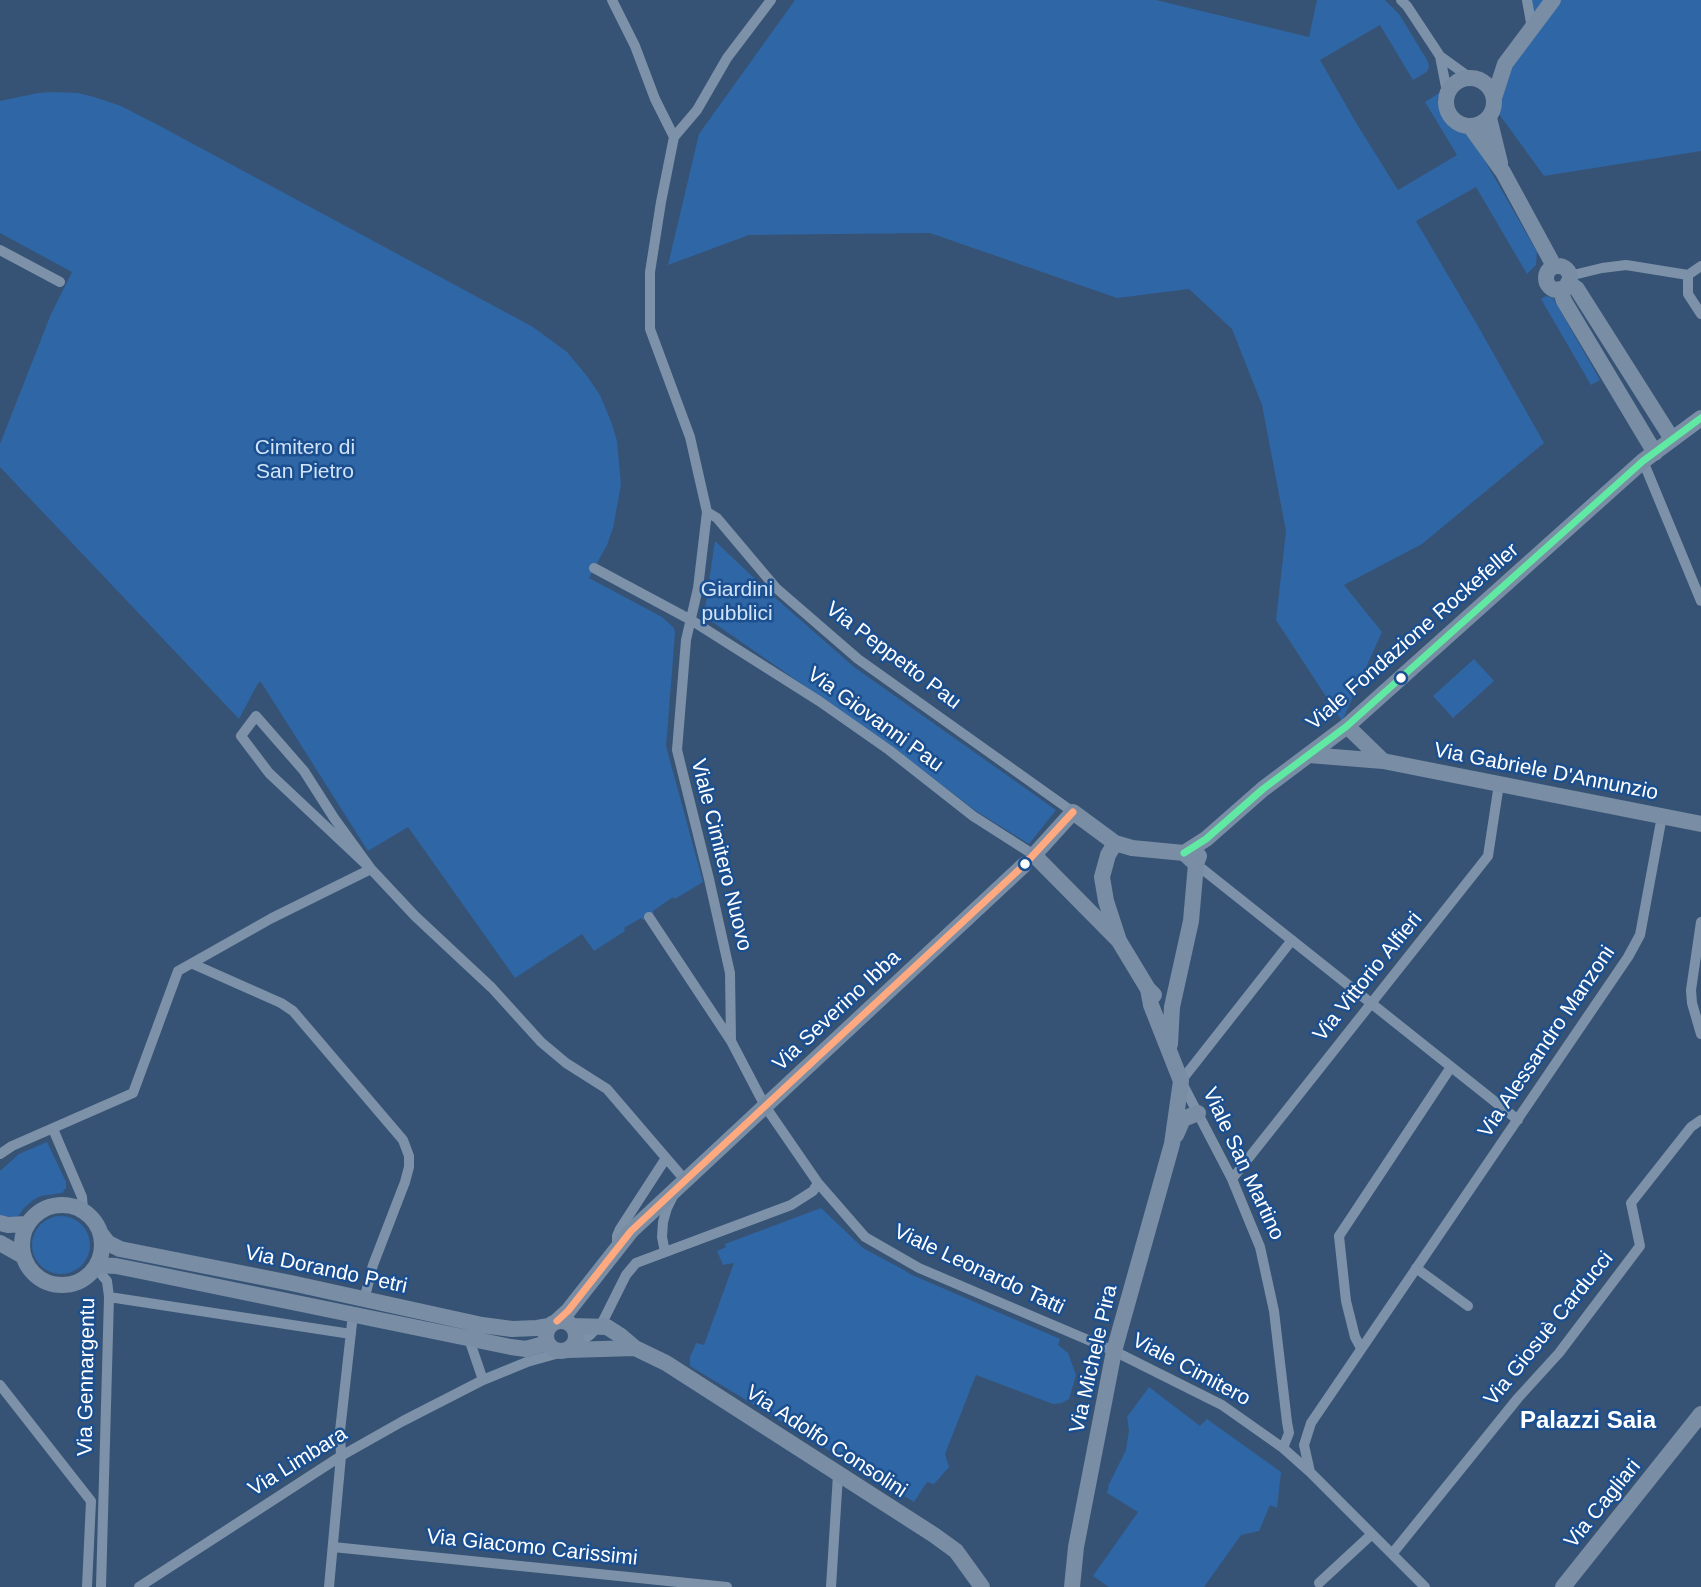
<!DOCTYPE html>
<meta charset="utf-8">
<style>
body{margin:0}
canvas{display:block;background:#365274}
</style>
<canvas width="1701" height="1587"></canvas>
<script>
const ctx = document.querySelector('canvas').getContext('2d');
ctx.lineJoin = 'round';
function fillPath(path, color) { ctx.fillStyle = color; ctx.fill(path, 'evenodd'); }
const toPath = rows => new Path2D(rows.map(r => 'M' + r).join(''));
function strokePath(path, color, width, dash) { ctx.strokeStyle = color; ctx.lineWidth = width; ctx.lineCap = dash ? 'butt' : 'round'; ctx.setLineDash(dash || []); ctx.stroke(path); }
function write(font, color, halo, rows, align = 'center') {
  ctx.font = font + ' Helvetica,sans-serif'; ctx.lineWidth = 5; ctx.setLineDash([]); ctx.textBaseline = 'middle'; ctx.strokeStyle = halo; ctx.fillStyle = color; for (const [text, x, y, turn = 0] of rows) {
    ctx.save(); ctx.translate(x, y); ctx.rotate((+turn || 0) * Math.PI / 180); ctx.textAlign = isNaN(turn) ? turn : align; if (halo) ctx.strokeText(text, 0, 0); ctx.fillText(text, 0, 0); ctx.restore();
  }
}
fillPath(toPath([
 [795,0,1156,0,1309,37,1317,0,1385,0,1399,14,1427,60,1429,65,1428,70,1425,73,1413,80,1380,25,1320,60,1358,126,1398,190,1457,155,1425,102,1439,93,1448,96,1537,252,1536,265,1527,274,1476,187,1416,221,1475,321,1544,443,1422,544,1344,585,1382,632,1342,721,1276,620,1286,531,1262,405,1232,329,1189,289,1117,298,930,233,749,235,668,265,699,134],
 [1528,0,1701,0,1701,151,1544,176,1491,103,1511,68,1528,15],
 [53,92,78,93,94,97,121,106,158,125,533,327,567,352,587,376,600,395,612,424,617,441,621,485,613,528,607,545,589,578,662,617,674,628,675,633,666,746,703,882,675,899,673,897,653,911,654,913,643,920,641,918,624,928,625,931,594,951,582,934,515,978,408,827,368,851,261,682,259,682,257,685,239,719,0,467,0,444,51,314,72,272,0,233,0,101,38,93],
 [1546,296,1553,298,1600,380,1591,385,1541,299],
 [715,541,772,595,854,667,1056,810,1029,844,976,811,891,746,704,616],
 [1474,659,1494,681,1453,718,1433,696],
 [47,1142,66,1182,66,1188,62,1193,41,1196,33,1200,24,1208,17,1218,0,1215,0,1171,19,1154],
 [821,1208,863,1248,904,1270,910,1274,1060,1339,1058,1345,1068,1353,1076,1375,1069,1399,1062,1403,1053,1404,976,1375,945,1454,949,1467,934,1484,927,1482,914,1502,690,1366,690,1357,696,1343,704,1345,734,1263,723,1265,717,1251,726,1247,725,1244],
 '32 1245a29 29 0 1 1 58 0a29 29 0 1 1-58 0Z',
 [1149,1387,1200,1426,1207,1419,1281,1472,1277,1508,1270,1505,1259,1531,1241,1535,1204,1587,1109,1587,1093,1576,1138,1512,1107,1493,1109,1484,1126,1450,1129,1430,1127,1417]
]), '#2f66a5');
strokePath(toPath([
 [612,0,635,46,655,99,674,137],
 [1401,0,1407,6,1440,56,1469,77],
 [1527,0,1532,28],
 [1440,56,1447,92],
 [0,250,60,282],
 [1688,275,1688,294,1701,314],
 [1569,276,1602,268,1626,265,1688,275,1701,266],
 [1643,461,1701,601],
 [707,512,717,518,776,588,858,659,1073,812],
 [594,568,691,620,819,701,889,750,973,816,1034,855,1031,858],
 [1196,864,1518,1120],
 [371,869,334,818,304,771,256,716,241,736,269,773,371,869,415,916,492,988,541,1042,566,1063,607,1089,685,1180],
 [649,917,731,1041,765,1106,818,1183,865,1237,919,1268,1114,1351,1222,1405,1283,1448,1310,1472,1425,1587],
 [1701,922,1691,990,1692,1003,1701,1034],
 [193,964,281,1003,293,1011,403,1140,409,1156,409,1167,405,1182,373,1265,364,1300],
 [731,1041,730,973,709,879,677,750,686,640,698,588,707,512,690,437,650,329,650,272,661,202,674,137,697,110,727,58,771,0],
 [53,1129,82,1197,83,1210],
 [0,1154,12,1146,133,1093,178,971,272,918,371,869],
 [1232,1179,1488,856,1499,784],
 [617,1248,617,1236,620,1229,666,1158],
 [665,1252,662,1237,663,1222,667,1208,673,1196],
 [95,1267,107,1281,109,1297,101,1587],
 [1416,1268,1468,1306],
 [109,1297,351,1334],
 [469,1339,483,1380],
 [572,1348,590,1335,603,1321,626,1275,636,1263,791,1205,813,1191,818,1183],
 [1361,1348,1355,1337,1346,1301,1339,1236,1451,1067],
 [0,1385,91,1501],
 [1283,1448,1289,1433,1287,1422,1274,1311,1260,1247,1232,1179,1181,1081,1292,940],
 [1310,1472,1304,1445,1311,1423,1628,957,1640,935,1662,816],
 [333,1547,727,1587],
 [1392,1554,1518,1398,1559,1353,1640,1246,1631,1203,1691,1127,1701,1120],
 [1319,1583,1372,1534],
 [87,1587,91,1501],
 [139,1587,341,1456,403,1421,483,1380,527,1362,563,1352],
 [329,1587,341,1456,340,1431,353,1314],
 [831,1587,838,1475]
]), '#7d92a8', 10);
strokePath(toPath([
 '1446 102a24 24 0 1 1 48 0a24 24 0 1 1-48 0Z',
 [1494,98,1505,64,1553,0],
 [1489,118,1500,163],
 [1470,126,1503,172,1554,266],
 '1546 278a12 12 0 1 1 24 0a12 12 0 1 1-24 0Z',
 [1568,283,1577,289,1672,439],
 [1560,289,1564,301,1655,453],
 [1347,726,1383,761],
 [1309,755,1383,761,1701,824],
 [1115,843,1108,855,1102,877,1106,901,1119,941,1148,989,1154,995],
 [1184,853,1206,839,1263,789,1347,726,1643,461,1701,418],
 [1119,941,1034,855,1073,812,1115,843,1132,848,1184,853,1196,864],
 [1170,1044,1172,1007,1191,921,1196,864,1199,856],
 [1176,1135,1183,1119,1198,1113],
 '22 1245a40 40 0 1 1 80 0a40 40 0 1 1-80 0Z',
 [0,1223,8,1225,27,1224],
 [101,1234,108,1243,120,1249,291,1283,482,1325,512,1329,537,1328,549,1326],
 [0,1243,23,1256],
 [97,1265,116,1266,136,1270,511,1347,526,1349,547,1343],
 '546 1336a15 15 0 1 1 30 0a15 15 0 1 1-30 0Z',
 [557,1321,568,1311,631,1231,1024,865],
 [572,1326,607,1327,621,1336,635,1348,666,1363,934,1535,956,1551,982,1587],
 [568,1350,635,1348],
 [1072,1587,1076,1547,1114,1351,1172,1144,1181,1081,1151,1005,1148,989],
 [1563,1587,1701,1414]
]), '#798da4', 16);
strokePath(toPath([
 [1184,853,1206,839,1263,789,1347,726,1643,461,1701,418]
]), '#60e9a3', 7);
strokePath(toPath([
 [557,1321,568,1311,631,1231,1024,865,1073,812]
]), '#ffa980', 7);
for (const [x, y, r, color] of [
 [1401,678,6,"#fff"],
 [1025,864,6,"#fff"]
]) { const dot = new Path2D(); dot.arc(x, y, r, 0, 2 * Math.PI); ctx.fillStyle = color; ctx.fill(dot); strokePath(dot, '#1b4f8f', 2.5); }
write('21px', '#cfe3fa', '#1b4f8f', [
 ["Cimitero di",305,448],
 ["San Pietro",305,472],
 ["Giardini",737,590],
 ["pubblici",737,614]
]);
write('21px', '#fff', '#1b4f8f', [
 ["Viale Fondazione Rockefeller",1413,637,-41],
 ["Via Peppetto Pau",893,656,37],
 ["Via Giovanni Pau",875,720,36],
 ["Via Gabriele D'Annunzio",1546,772,11],
 ["Viale Cimitero Nuovo",721,855,76],
 ["Via Vittorio Alfieri",1368,977,-51],
 ["Via Severino Ibba",837,1011,-43],
 ["Via Alessandro Manzoni",1547,1042,-56],
 ["Viale San Martino",1243,1164,65],
 ["Via Dorando Petri",326,1270,12],
 ["Viale Leonardo Tatti",979,1270,25],
 ["Via Giosuè Carducci",1549,1329,-51],
 ["Via Michele Pira",1094,1359,-77],
 ["Viale Cimitero",1191,1370,28],
 ["Via Gennargentu",87,1377,-89],
 ["Via Adolfo Consolini",826,1442,33],
 ["Via Limbara",298,1462,-32],
 ["Via Cagliari",1603,1504,-51],
 ["Via Giacomo Carissimi",532,1548,6]
]);
write('bold 24px', '#fff', '#1b4f8f', [
 ["Palazzi Saia",1588,1421]
]);
</script>
